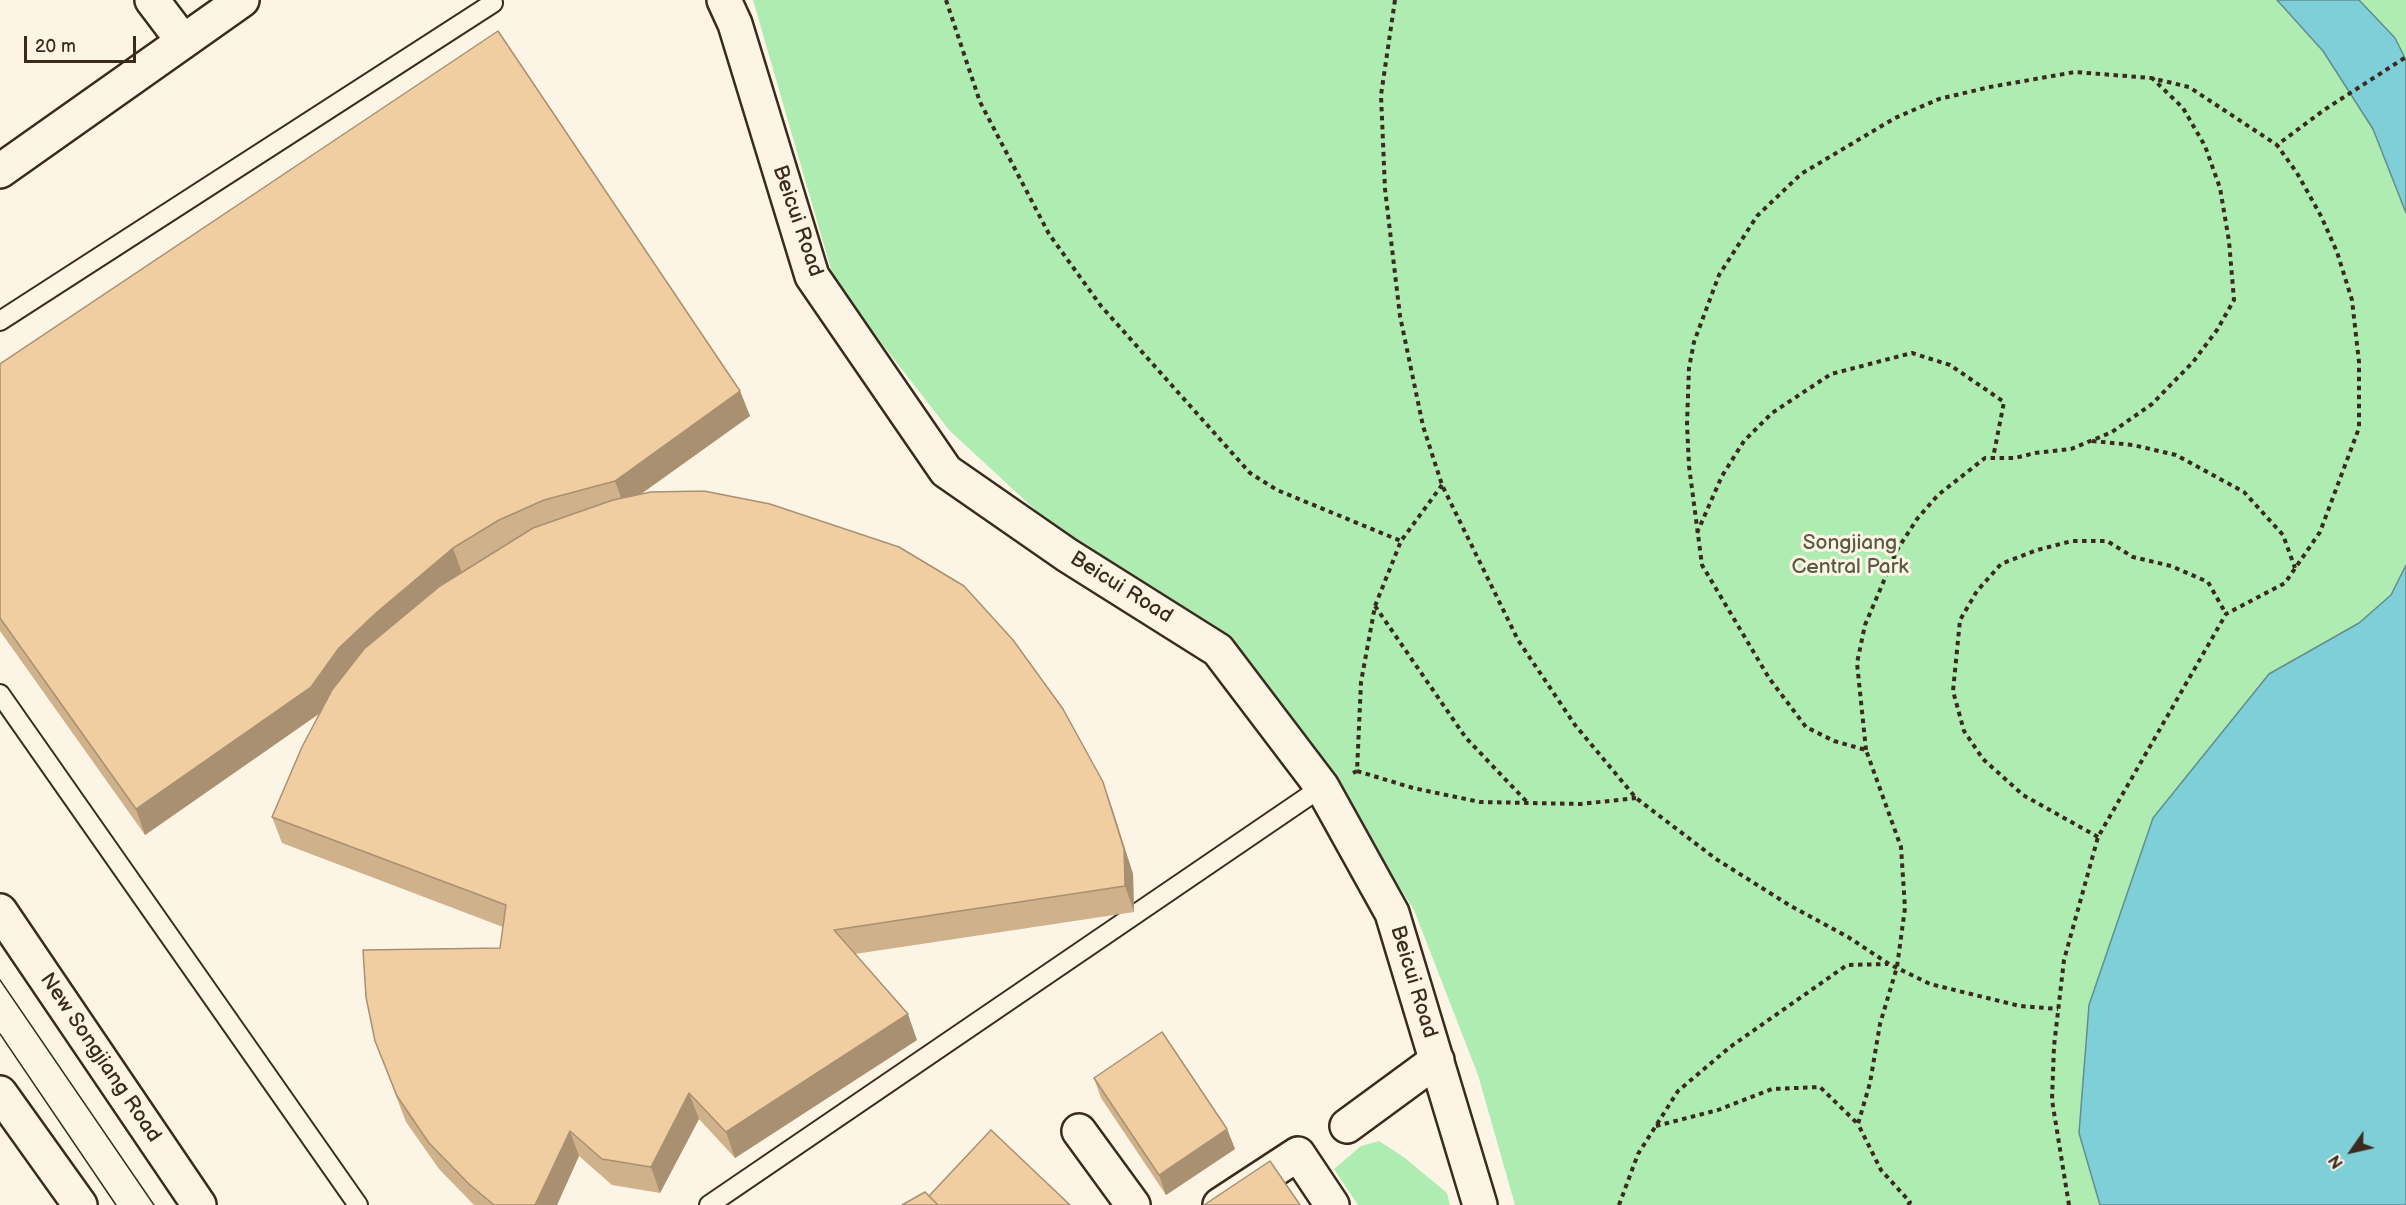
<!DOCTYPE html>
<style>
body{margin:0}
#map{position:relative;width:2406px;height:1205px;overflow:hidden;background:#fcf5e5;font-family:"Balsamiq Sans",sans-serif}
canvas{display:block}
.north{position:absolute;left:2322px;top:1121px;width:60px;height:60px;-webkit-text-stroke:4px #fcf5e5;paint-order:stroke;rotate:236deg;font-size:16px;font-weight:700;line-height:24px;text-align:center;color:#3b2a1e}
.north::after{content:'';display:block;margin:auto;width:21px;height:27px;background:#3b2a1e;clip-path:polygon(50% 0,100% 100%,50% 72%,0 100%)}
.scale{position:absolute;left:24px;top:36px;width:112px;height:27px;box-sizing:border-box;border:3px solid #3b2a1e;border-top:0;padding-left:8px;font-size:18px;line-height:21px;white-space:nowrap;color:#3b2a1e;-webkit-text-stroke:4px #fcf5e5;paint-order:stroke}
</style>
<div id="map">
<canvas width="2406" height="1205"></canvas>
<div class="north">N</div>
<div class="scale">20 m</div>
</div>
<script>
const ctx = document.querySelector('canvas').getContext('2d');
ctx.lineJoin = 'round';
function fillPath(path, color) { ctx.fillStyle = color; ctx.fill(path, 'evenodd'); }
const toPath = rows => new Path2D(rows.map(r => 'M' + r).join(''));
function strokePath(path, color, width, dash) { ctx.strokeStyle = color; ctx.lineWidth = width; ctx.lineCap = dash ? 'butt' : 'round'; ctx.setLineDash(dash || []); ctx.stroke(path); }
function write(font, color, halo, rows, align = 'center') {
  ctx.font = font + ' "Balsamiq Sans",sans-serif'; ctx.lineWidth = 6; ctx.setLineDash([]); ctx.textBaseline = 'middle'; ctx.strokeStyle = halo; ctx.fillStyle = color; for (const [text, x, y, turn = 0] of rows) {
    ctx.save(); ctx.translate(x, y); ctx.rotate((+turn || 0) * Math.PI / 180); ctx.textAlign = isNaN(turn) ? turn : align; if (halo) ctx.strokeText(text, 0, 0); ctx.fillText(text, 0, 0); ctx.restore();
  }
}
fillPath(toPath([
 [753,0,2406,0,2406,1205,1515,1205,1478,1075,1414,910,1290,716,1195,618,1058,531,949,430,835,283],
 [1379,1141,1405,1158,1447,1193,1450,1205,1358,1205,1334,1169,1361,1146]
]), '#aeecb2');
const water = toPath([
 [2277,0,2359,0,2395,38,2406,60,2406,213,2373,129,2323,51,2277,0],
 [2406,565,2406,1205,2100,1205,2079,1133,2089,1005,2153,818,2269,674,2359,623,2391,595,2406,565]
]);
fillPath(water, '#7fcfd9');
strokePath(water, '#648d8e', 1.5);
const lane = toPath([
 [0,321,493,3],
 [0,694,358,1205],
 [709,1205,1322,787]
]);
const street = toPath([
 [152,0,183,41],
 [724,0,735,24,812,276,946,471,1067,555,1218,650,1322,787,1392,913,1480,1205],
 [1347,1126,1437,1060],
 [1079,1131,1133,1205],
 [1220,1205,1298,1154,1332,1205]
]);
const secondary = toPath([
 [0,171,242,0],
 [0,911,199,1205],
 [0,1093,80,1205]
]);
strokePath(lane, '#3b2a1e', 22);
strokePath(street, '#3b2a1e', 38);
strokePath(secondary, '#3b2a1e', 38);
strokePath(toPath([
 [946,0,980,102,1049,234,1101,306,1250,473,1277,490,1401,541],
 [1395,0,1381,95,1385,189,1400,316,1423,426,1442,485,1518,640,1575,725,1636,798,1716,859,1789,905,1848,937,1889,964,1930,984,2020,1006,2058,1009],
 [2092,441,2133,445,2176,455,2244,492,2283,535,2295,568],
 [1697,533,1722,476,1744,441,1772,413,1831,374,1912,353,1950,365,2004,402,1993,458],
 [1375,606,1466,738,1528,803],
 [1866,750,1857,663,1865,625,1897,550,1917,519,1938,495,1985,458,2015,458,2035,453,2071,449,2112,432,2152,404,2193,362,2217,330,2234,300,2229,241,2220,188,2205,146,2183,108,2152,78],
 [1357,771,1413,788,1480,802,1581,804,1636,798],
 [1353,773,1357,771,1361,682,1375,606,1401,541,1442,485],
 [2098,837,2023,795,1983,759,1964,731,1953,691,1960,620,1977,591,2001,564,2037,550,2072,541,2107,541,2133,557,2171,566,2208,582,2226,614],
 [1656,1126,1718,1110,1772,1089,1820,1087,1858,1124],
 [1619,1205,1638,1154,1678,1091,1730,1047,1847,965,1888,964],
 [1908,1205,1910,1202,1881,1170,1858,1124,1870,1083,1880,1024,1897,967,1905,908,1901,847,1866,750,1834,741,1806,727,1769,678,1702,565,1689,466,1687,424,1689,368,1694,342,1719,275,1757,216,1801,174,1895,118,1939,99,1990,87,2075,72,2151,78,2189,87,2277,145],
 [2069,1205,2052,1100,2054,1046,2064,960,2098,837,2226,614,2285,583,2320,532,2359,428,2359,362,2352,300,2337,252,2321,216,2297,173,2277,145,2324,110,2406,57]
]), '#3b2a1e', 4, [4.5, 4.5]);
strokePath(lane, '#fcf5e5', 18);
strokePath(street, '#fcf5e5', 33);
strokePath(secondary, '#fcf5e5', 33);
strokePath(toPath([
 [0,980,154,1205],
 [0,1034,116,1205]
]), '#3b2a1e', 1.5);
fillPath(toPath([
 [0,364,740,391,750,416,641,494,1112,808,1133,874,1134,912,855,954,917,1040,735,1158,699,1119,660,1193,612,1185,579,1156,557,1205,474,1205,439,1169,406,1122,375,1041,500,948,503,927,282,843,272,817,319,714,145,835,0,631],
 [1094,1078,1227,1129,1235,1149,1166,1195,1101,1098]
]), '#cfb18b');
fillPath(toPath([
 [740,391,750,416,624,506,615,481],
 [453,548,462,573,320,713,145,835,136,809,339,648,376,613],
 [1103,782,1112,808,1133,874,1134,912,1125,886],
 [908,1014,917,1040,735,1158,726,1132],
 [689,1093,699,1119,660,1193,651,1167],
 [1227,1129,1235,1149,1166,1195,1159,1175],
 [570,1131,579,1156,557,1205,535,1205]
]), '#a99071');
const building = toPath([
 [498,31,740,391,615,481,544,500,499,520,453,548,376,613,339,648,311,687,136,809,0,618,0,364,498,31],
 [704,491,770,504,899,547,964,586,1013,640,1063,709,1103,782,1124,849,1125,886,834,930,908,1014,726,1132,689,1093,651,1167,602,1159,570,1131,535,1205,494,1205,469,1184,429,1143,397,1096,375,1041,366,997,363,950,500,948,506,905,272,817,302,747,332,690,364,649,440,586,533,528,613,500,651,492,704,491],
 [1162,1032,1227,1129,1159,1175,1094,1078,1162,1032],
 [991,1130,1070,1205,938,1205,929,1196,991,1130],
 [1270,1161,1300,1205,1204,1205,1270,1161],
 [925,1192,938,1205,902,1205,925,1192]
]);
fillPath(building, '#f1cea2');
strokePath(building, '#a99071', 1.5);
write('21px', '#3b2a1e', '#fcf5e5', [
 ["Beicui Road",797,221,71],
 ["Beicui Road",1121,588,32],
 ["Beicui Road",1413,982,73],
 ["New Songjiang Road",100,1058,56]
]);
write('21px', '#585a43', '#fcf5e5', [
 ["Songjiang",1850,544],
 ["Central Park",1850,568]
]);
</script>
